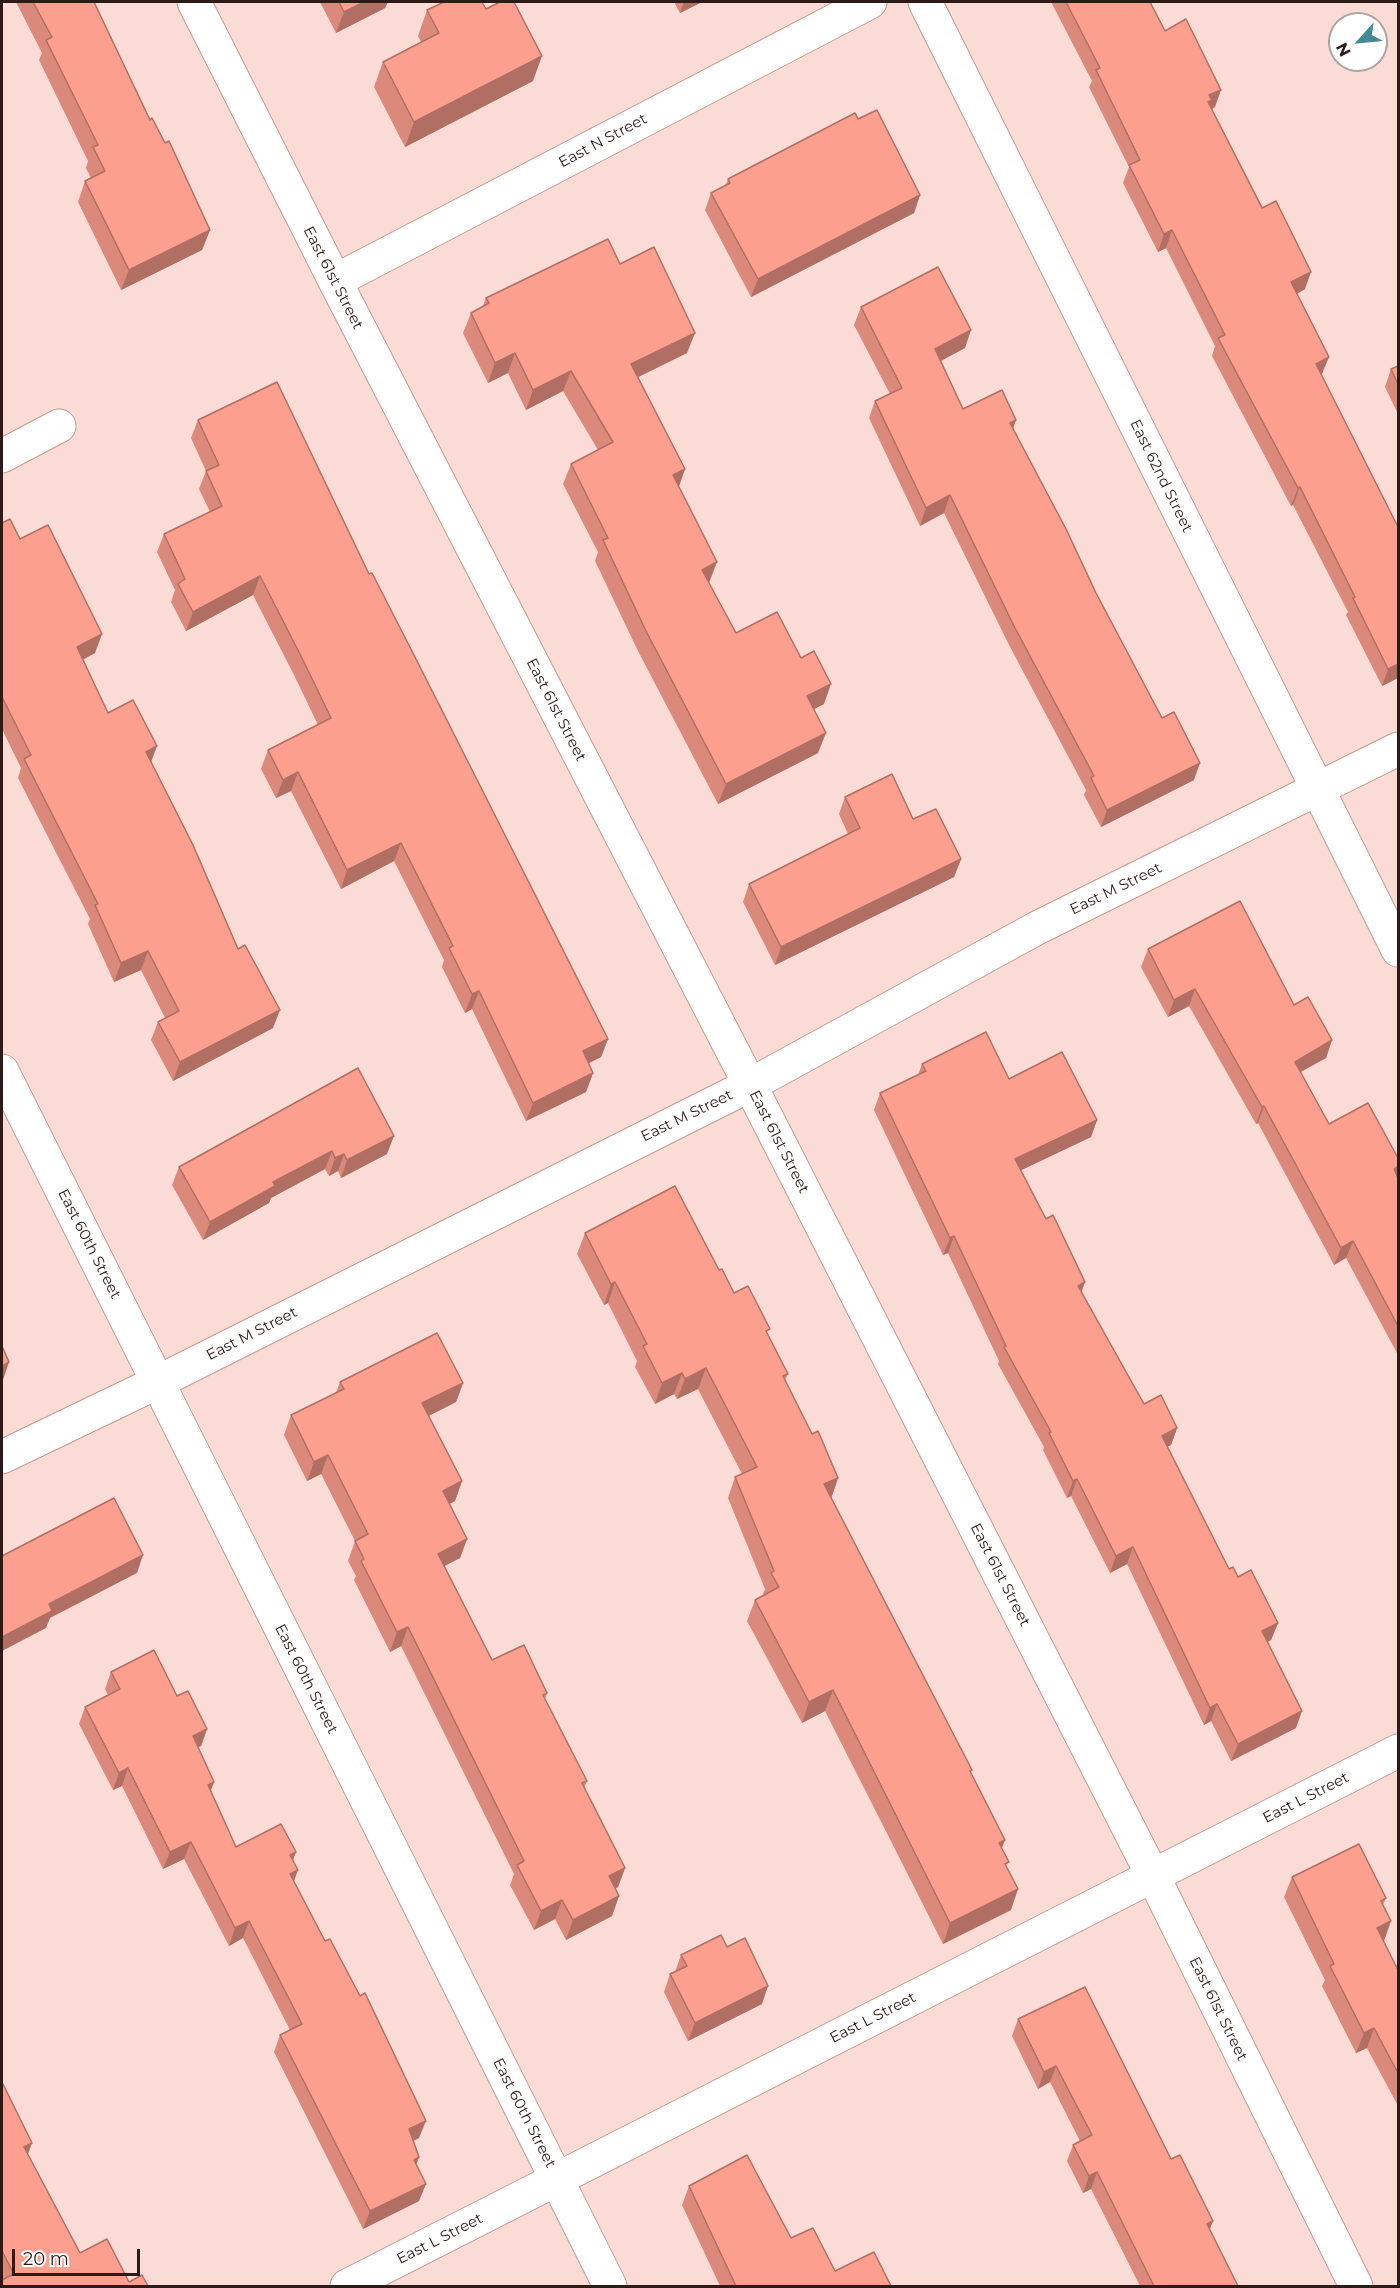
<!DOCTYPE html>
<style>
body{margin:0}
#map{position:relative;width:1400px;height:2288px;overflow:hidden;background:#fadbd5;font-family:Montserrat,sans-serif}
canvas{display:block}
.frame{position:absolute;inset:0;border:3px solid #2d1b18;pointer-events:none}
.north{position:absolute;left:1328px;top:12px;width:60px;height:60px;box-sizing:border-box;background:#fff;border:2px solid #aba4a3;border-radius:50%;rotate:243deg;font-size:16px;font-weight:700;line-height:24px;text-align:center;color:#2d1b18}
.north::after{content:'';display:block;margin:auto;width:21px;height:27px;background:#448996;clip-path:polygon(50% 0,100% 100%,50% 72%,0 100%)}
.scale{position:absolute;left:12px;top:2249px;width:128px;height:27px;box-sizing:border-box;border:3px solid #2d1b18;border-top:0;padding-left:8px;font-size:18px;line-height:21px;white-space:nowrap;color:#2d1b18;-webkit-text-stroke:4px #fff;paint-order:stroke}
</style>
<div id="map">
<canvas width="1400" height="2288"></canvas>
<div class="frame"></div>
<div class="north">N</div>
<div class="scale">20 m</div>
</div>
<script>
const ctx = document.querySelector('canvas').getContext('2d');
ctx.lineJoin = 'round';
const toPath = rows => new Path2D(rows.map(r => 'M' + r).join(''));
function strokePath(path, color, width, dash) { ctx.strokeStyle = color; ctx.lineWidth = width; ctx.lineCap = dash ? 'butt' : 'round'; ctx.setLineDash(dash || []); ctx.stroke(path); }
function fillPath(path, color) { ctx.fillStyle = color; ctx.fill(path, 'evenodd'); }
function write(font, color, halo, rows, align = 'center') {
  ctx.font = font + ' Montserrat,sans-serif'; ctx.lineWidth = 4.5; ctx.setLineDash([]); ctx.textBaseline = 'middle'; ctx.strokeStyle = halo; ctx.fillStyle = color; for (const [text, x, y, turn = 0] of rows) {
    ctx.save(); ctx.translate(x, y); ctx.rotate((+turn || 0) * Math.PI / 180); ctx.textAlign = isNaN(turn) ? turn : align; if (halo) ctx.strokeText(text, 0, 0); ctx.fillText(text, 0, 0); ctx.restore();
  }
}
const minor = toPath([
 [194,2,335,281,750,1085,1153,1876,1356,2286],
 [925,2,1398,950],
 [335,281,870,2],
 [2,456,59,426],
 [2,1071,610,2286],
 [2,1457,158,1382,750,1085,1037,928,1398,749],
 [347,2286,1398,1751]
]);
strokePath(minor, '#c8998f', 35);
strokePath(minor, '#fff', 33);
fillPath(toPath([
 [16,2,94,2,150,120,210,230,202,250,121,290,78,202,85,181,91,178,86,168,88,161,39,60,42,53],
 [320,2,388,2,385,8,336,33],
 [674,2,702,2,680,13],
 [1051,2,1150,2,1165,31,1215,107,1212,109,1305,289,1297,294,1322,374,1398,678,1382,686,1346,615,1348,612,1293,505,1291,506,1212,356,1215,346,1166,248,1158,252,1123,183,1129,167,1089,87,1092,81],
 [427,10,533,81,405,147,374,87,383,62,421,42,418,36],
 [728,179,920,195,914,213,751,297,705,210,711,193,726,185],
 [620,264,687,353,638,377,685,469,679,486,709,583,736,633,824,704,814,709,818,753,718,804,638,651,595,561,598,552,563,484,571,464,598,450,563,391,526,410,508,373,488,383,463,333,471,313,483,306,486,298],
 [861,307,965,348,941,361,963,409,1016,420,1013,428,1096,593,1194,780,1101,827,1084,795,1086,790,1008,643,944,513,920,526,869,418,875,401,890,394,854,325],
 [1398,366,1398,414,1385,387,1391,369],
 [198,420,369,574,608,1039,601,1057,588,1063,593,1073,586,1092,526,1121,472,1009,465,1013,442,967,444,960,394,861,341,889,291,791,276,798,261,769,268,750,318,725,295,677,253,595,186,631,171,602,175,590,157,552,164,534,210,512,199,489,206,471,191,438],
 [2,523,20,539,95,653,83,660,108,713,151,762,238,949,273,1028,173,1081,151,1040,158,1022,165,1018,141,970,114,982,88,924,90,919,18,778,21,768,2,729],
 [845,797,913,819,961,859,954,877,775,965,743,902,749,884,848,834,839,814],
 [1148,949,1294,1005,1332,1040,1326,1058,1300,1072,1329,1124,1398,1158,1398,1355,1346,1258,1334,1265,1258,1123,1256,1124,1189,1006,1168,1017,1141,967],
 [922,1064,1009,1079,1097,1120,1091,1137,1021,1170,1082,1292,1144,1404,1177,1428,1171,1445,1167,1447,1229,1569,1238,1577,1278,1623,1271,1640,1268,1642,1296,1728,1231,1761,1211,1721,1204,1725,1127,1564,1110,1573,1071,1496,1067,1498,1043,1450,1044,1447,998,1364,999,1361,948,1253,943,1255,874,1110,880,1093,918,1075],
 [358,1068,387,1154,341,1178,338,1171,329,1176,325,1169,271,1198,269,1203,203,1240,172,1185,179,1167],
 [585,1233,719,1270,734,1293,768,1335,788,1374,785,1380,812,1434,838,1478,831,1498,971,1773,1002,1848,1007,1868,1011,1910,943,1944,825,1711,802,1723,747,1621,755,1600,764,1595,763,1594,765,1589,728,1498,735,1477,742,1474,698,1389,677,1399,674,1394,655,1404,635,1367,637,1361,608,1303,604,1305,577,1254],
 [340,1382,463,1383,456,1402,428,1416,462,1481,455,1501,449,1504,467,1539,460,1558,444,1566,492,1660,547,1693,545,1699,587,1781,584,1788,625,1868,618,1887,615,1889,619,1896,612,1916,566,1940,555,1919,534,1930,510,1885,514,1874,401,1646,390,1652,354,1580,356,1576,348,1561,355,1541,321,1474,307,1481,284,1435,291,1415,336,1393],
 [111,1672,177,1696,207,1729,201,1746,198,1747,211,1791,236,1847,293,1860,294,1881,419,2138,413,2141,419,2157,416,2165,419,2201,363,2229,274,2052,280,2035,290,2030,243,1938,229,1946,184,1859,163,1869,122,1786,113,1790,79,1724,85,1707,108,1695,105,1689],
 [1292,1877,1386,1898,1383,1905,1384,1941,1398,1970,1398,2106,1367,2048,1356,2053,1322,1986,1325,1980,1284,1897],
 [681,1955,762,2004,688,2041,664,1992,670,1974,675,1972],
 [1018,2019,1171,2159,1210,2230,1238,2286,1140,2286,1091,2189,1083,2193,1067,2161,1073,2145,1080,2141,1050,2082,1038,2089,1012,2036],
 [2,2082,28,2154,80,2253,129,2282,2,2286],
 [689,2186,791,2238,835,2271,891,2286,720,2286,682,2205]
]), '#da897a');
fillPath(toPath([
 [364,2,388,2,385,8,336,33,344,12],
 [684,2,702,2,680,13],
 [542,56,533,81,405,147,414,122],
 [1221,90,1215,107,1208,111,1209,95],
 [920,195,914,213,751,297,758,279],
 [210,230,202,250,121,290,129,270],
 [1172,230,1166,248,1158,252,1164,234],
 [1311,272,1305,289,1285,300,1291,282],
 [971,330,965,348,929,367,935,349],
 [695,333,687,353,624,384,631,364],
 [515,353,508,373,488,383,495,363],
 [1329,357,1322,374,1310,381,1316,364],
 [571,371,563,391,526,410,533,390],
 [1016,420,1010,437,1010,423],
 [685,469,678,489,673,475],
 [1300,487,1293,505,1291,506,1298,488],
 [950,495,944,513,920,526,926,508],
 [717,562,709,583,702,570],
 [260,576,253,595,186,631,193,612],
 [102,634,95,653,70,666,77,647],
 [1398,664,1398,678,1382,686,1388,669],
 [831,684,824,704,800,716,807,696],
 [826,733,818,753,718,804,726,784],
 [157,746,150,765,146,752],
 [1200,763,1194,780,1101,827,1107,810],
 [298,772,291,791,276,798,283,780],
 [401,843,394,861,341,889,347,870],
 [961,859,954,877,775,965,781,947],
 [148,951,141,970,114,982,121,963],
 [1195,989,1189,1006,1168,1017,1174,1000],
 [479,991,472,1009,465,1013,472,994],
 [280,1010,273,1028,173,1081,180,1062],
 [608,1039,601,1057,576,1070,583,1051],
 [1332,1040,1326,1058,1288,1079,1295,1062],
 [593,1073,586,1092,526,1121,533,1103],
 [1264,1106,1258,1123,1256,1124,1262,1107],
 [1097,1120,1091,1137,1009,1176,1015,1159],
 [394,1136,387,1154,341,1178,347,1160],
 [332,1151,325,1169,271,1198,269,1203,203,1240,210,1222,273,1182],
 [344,1154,338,1171,329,1176,335,1158],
 [1398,1166,1398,1174,1396,1182,1394,1169],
 [954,1236,948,1253,943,1255,950,1238],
 [1353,1241,1346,1258,1334,1265,1341,1248],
 [615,1282,608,1303,604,1305,611,1284],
 [1085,1282,1079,1299,1078,1286],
 [9,1362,2,1383,2,1366],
 [706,1368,698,1389,677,1399,685,1379],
 [682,1373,674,1394,655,1404,662,1383],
 [463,1383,456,1402,415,1423,422,1403],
 [1177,1428,1171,1445,1155,1453,1162,1436],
 [328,1455,321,1474,307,1481,314,1462],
 [838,1478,831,1499,824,1484],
 [1077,1479,1071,1496,1067,1498,1073,1481],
 [462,1481,455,1501,436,1511,443,1491],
 [467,1539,460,1558,431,1573,438,1554],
 [1133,1547,1127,1564,1110,1573,1116,1556],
 [143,1555,137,1573,50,1618,46,1628,2,1651,2,1637,49,1604],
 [1278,1623,1271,1640,1256,1648,1262,1631],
 [408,1627,401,1646,390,1652,397,1632],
 [833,1690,825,1711,802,1723,809,1702],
 [1217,1704,1211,1721,1204,1725,1210,1708],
 [1302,1711,1296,1728,1231,1761,1238,1744],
 [207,1729,201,1746,186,1753,193,1736],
 [128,1768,122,1786,113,1790,119,1773],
 [214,1782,208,1799,208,1785],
 [1005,1840,997,1861,999,1843],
 [191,1842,184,1859,163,1869,170,1852],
 [296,1852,290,1869,290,1855],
 [625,1868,618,1887,601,1896,609,1876],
 [298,1870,292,1887,290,1874],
 [1018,1889,1011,1910,943,1944,950,1923],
 [619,1896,612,1916,566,1940,573,1920],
 [562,1900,555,1919,534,1930,541,1911],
 [249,1921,243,1938,229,1946,235,1928],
 [1391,1921,1384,1941,1377,1928],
 [768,1986,762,2004,688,2041,695,2023],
 [1374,2028,1367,2048,1356,2053,1364,2033],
 [1056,2066,1050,2082,1038,2089,1044,2072],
 [426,2121,419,2138,403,2146,409,2129],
 [32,2143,25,2162,24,2147],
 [419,2157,413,2174,414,2160],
 [1097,2172,1091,2189,1083,2193,1089,2176],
 [426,2184,419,2201,363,2229,370,2211],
 [1213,2221,1207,2237,1207,2224]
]), '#b16f63');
const building = toPath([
 [33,2,94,2,150,120,152,118,165,143,169,141,210,230,129,270,85,181,105,171,93,147,98,145,46,40,52,37,33,2],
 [339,2,364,2,344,12,339,2],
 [444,2,482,2,486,9,500,2,514,2,542,56,414,122,383,62,439,33,427,10,444,2],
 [1066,2,1150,2,1165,31,1186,19,1221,90,1209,95,1212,100,1208,102,1262,208,1276,201,1311,272,1291,282,1329,357,1316,364,1398,527,1398,664,1388,669,1353,598,1355,597,1300,487,1298,488,1218,338,1225,335,1172,230,1164,234,1129,165,1140,160,1096,70,1100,68,1066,2],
 [877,110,920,195,758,279,711,193,730,183,728,179,855,113,858,119,877,110],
 [608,239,620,264,654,247,695,333,631,364,685,469,673,475,717,562,702,570,736,633,777,612,801,658,814,651,831,684,807,696,826,733,726,784,646,631,603,540,608,538,571,464,613,442,571,371,533,390,515,353,495,363,471,313,489,303,486,298,608,239],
 [938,267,971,330,935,349,963,409,1002,390,1016,420,1010,423,1066,529,1096,593,1162,718,1174,712,1200,763,1107,810,1091,778,1094,776,1014,626,950,495,926,508,875,401,902,388,861,307,938,267],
 [1398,366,1398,384,1391,369,1398,366],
 [277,382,369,574,372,573,415,657,608,1039,583,1051,593,1073,533,1103,479,991,472,994,449,948,453,946,401,843,347,870,298,772,283,780,268,750,331,718,302,658,260,576,193,612,178,584,185,579,164,534,222,506,206,471,219,465,198,420,277,382],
 [10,519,20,539,48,525,102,634,77,647,108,713,133,700,157,746,146,752,193,845,238,949,245,945,280,1010,180,1062,158,1022,179,1011,148,951,121,963,95,905,98,904,24,759,31,755,2,697,2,523,10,519],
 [892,774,913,819,936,809,961,859,781,947,749,884,860,828,845,797,892,774],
 [1240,901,1294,1005,1308,997,1332,1040,1295,1062,1329,1124,1368,1103,1398,1158,1398,1166,1394,1169,1398,1178,1398,1326,1353,1241,1341,1248,1264,1106,1262,1107,1195,989,1174,1000,1148,949,1240,901],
 [986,1032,1009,1079,1062,1052,1097,1120,1015,1159,1046,1219,1053,1215,1085,1282,1078,1286,1144,1404,1161,1395,1177,1428,1162,1436,1229,1569,1233,1567,1238,1577,1251,1570,1278,1623,1262,1631,1302,1711,1238,1744,1217,1704,1210,1708,1133,1547,1116,1556,1077,1479,1073,1481,1049,1433,1051,1432,1004,1347,1006,1346,954,1236,950,1238,880,1093,926,1071,922,1064,986,1032],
 [358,1068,394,1136,347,1160,344,1154,335,1158,332,1151,273,1182,275,1186,210,1222,179,1167,358,1068],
 [675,1186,719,1270,722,1269,734,1293,748,1286,770,1329,766,1331,788,1374,783,1376,812,1434,818,1431,838,1478,824,1484,972,1770,970,1771,1005,1840,999,1843,1009,1862,1005,1864,1018,1889,950,1923,833,1690,809,1702,755,1600,779,1587,771,1573,774,1571,735,1477,757,1467,706,1368,685,1379,682,1373,662,1383,643,1346,647,1344,615,1282,611,1284,585,1233,675,1186],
 [437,1333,463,1383,422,1403,462,1481,443,1491,467,1539,438,1554,492,1660,524,1645,547,1693,543,1695,587,1781,582,1783,625,1868,609,1876,619,1896,573,1920,562,1900,541,1911,517,1865,524,1861,408,1627,397,1632,361,1561,364,1559,355,1541,368,1534,328,1455,314,1462,291,1415,344,1389,340,1382,437,1333],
 [2,1346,9,1362,2,1366,2,1346],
 [114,1498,143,1555,49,1604,52,1611,2,1637,2,1556,114,1498],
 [154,1650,177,1696,188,1691,207,1729,193,1736,214,1782,208,1785,236,1847,281,1824,296,1852,290,1855,298,1870,290,1874,325,1941,330,1939,360,1996,365,1993,426,2121,409,2129,419,2157,414,2160,426,2184,370,2211,280,2035,302,2024,249,1921,235,1928,191,1842,170,1852,128,1768,119,1773,85,1707,120,1689,111,1672,154,1650],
 [1359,1844,1386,1898,1381,1901,1391,1921,1377,1928,1398,1970,1398,2073,1374,2028,1364,2033,1330,1966,1334,1964,1292,1877,1359,1844],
 [721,1935,727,1947,745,1938,768,1986,695,2023,670,1974,687,1966,681,1955,721,1935],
 [1085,1987,1171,2159,1180,2155,1213,2221,1207,2224,1238,2286,1154,2286,1097,2172,1089,2176,1073,2145,1092,2135,1056,2066,1044,2072,1018,2019,1085,1987],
 [2,2082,32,2143,24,2147,80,2253,107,2239,129,2282,142,2275,148,2286,2,2286,2,2280,14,2274,2,2251,2,2082],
 [747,2155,791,2238,813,2228,835,2271,874,2252,891,2286,736,2286,689,2186,747,2155]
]);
fillPath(building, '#fd9f8e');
strokePath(building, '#b16f63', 1.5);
write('15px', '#2d1b18', '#fff', [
 ["East N Street",603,141,-28],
 ["East 61st Street",333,278,63],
 ["East 62nd Street",1161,476,64],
 ["East 61st Street",556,710,63],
 ["East M Street",1116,889,-26],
 ["East M Street",687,1116,-26],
 ["East 61st Street",779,1142,63],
 ["East 60th Street",89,1244,63],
 ["East M Street",252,1334,-27],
 ["East 61st Street",1000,1575,63],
 ["East 60th Street",306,1679,63],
 ["East L Street",1306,1798,-27],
 ["East 61st Street",1218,2009,64],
 ["East L Street",873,2018,-27],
 ["East 60th Street",524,2113,63],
 ["East L Street",440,2239,-27]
]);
</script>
